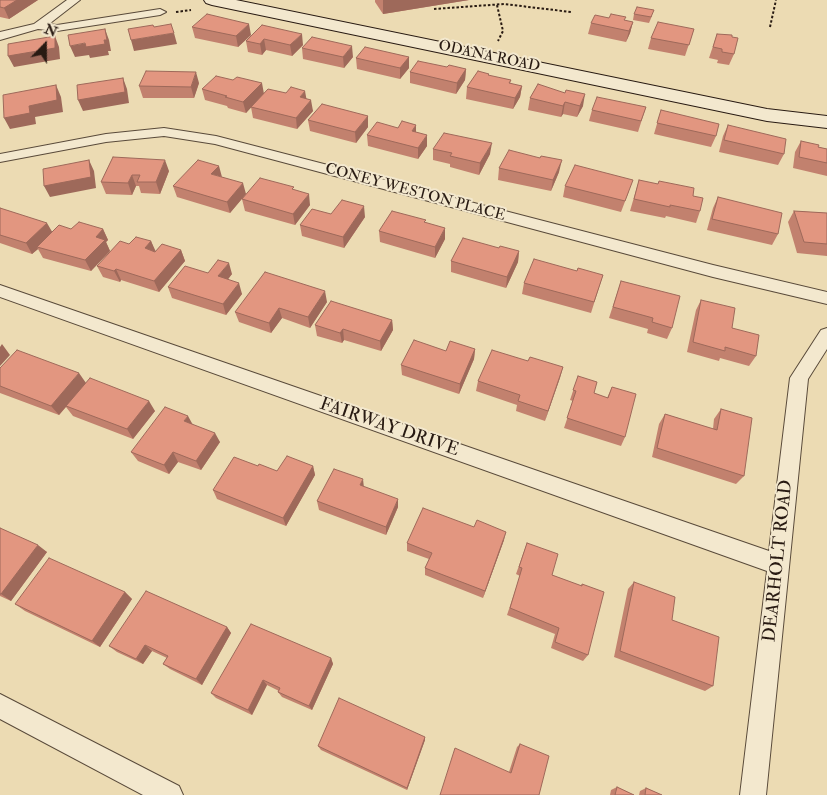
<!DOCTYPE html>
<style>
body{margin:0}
#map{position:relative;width:827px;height:795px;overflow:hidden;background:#ecdbb3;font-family:"IM FELL Double Pica",serif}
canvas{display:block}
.north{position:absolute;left:20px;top:20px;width:50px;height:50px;-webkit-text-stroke:4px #f3e8ce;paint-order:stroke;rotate:22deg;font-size:14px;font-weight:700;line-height:20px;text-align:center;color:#281a12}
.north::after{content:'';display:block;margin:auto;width:18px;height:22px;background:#281a12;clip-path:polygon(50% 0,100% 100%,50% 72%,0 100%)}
</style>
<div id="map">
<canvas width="827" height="795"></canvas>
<div class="north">N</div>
</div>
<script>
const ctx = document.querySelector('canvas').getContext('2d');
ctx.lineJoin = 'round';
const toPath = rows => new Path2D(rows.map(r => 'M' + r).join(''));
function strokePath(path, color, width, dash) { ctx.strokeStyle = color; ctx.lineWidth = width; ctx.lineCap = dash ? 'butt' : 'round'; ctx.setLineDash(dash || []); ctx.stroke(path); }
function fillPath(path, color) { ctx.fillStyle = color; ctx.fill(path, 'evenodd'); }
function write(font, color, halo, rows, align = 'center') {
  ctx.font = font + ' "IM FELL Double Pica",serif'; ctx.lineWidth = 4; ctx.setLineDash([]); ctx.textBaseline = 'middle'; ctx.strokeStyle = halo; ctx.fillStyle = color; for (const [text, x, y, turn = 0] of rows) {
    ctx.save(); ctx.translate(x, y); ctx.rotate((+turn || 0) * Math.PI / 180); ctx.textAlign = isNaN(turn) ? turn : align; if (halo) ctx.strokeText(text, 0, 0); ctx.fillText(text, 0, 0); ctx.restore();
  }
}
const street = toPath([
 [67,0,80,0,49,24,57,25,160,9,166,12,160,15,57,31,38,29,0,40,0,32,34,24,67,0],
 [164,128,216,136,713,265,827,292,827,304,713,277,215,144,164,136,106,142,0,162,0,154,106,134,164,128],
 [0,285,769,551,790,378,821,330,827,328,827,349,808,379,766,795,740,795,767,571,0,297,0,285],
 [0,694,179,786,183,795,143,795,0,719,0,694]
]);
const secondary = toPath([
 [204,0,236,0,767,109,827,116,827,128,767,121,212,5,206,3,204,0]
]);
strokePath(street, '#594a3a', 2);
strokePath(secondary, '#281a12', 2);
strokePath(toPath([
 [497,5,503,31,498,41],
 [434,9,504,4,571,12],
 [176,12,191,10],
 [770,27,776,0]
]), '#281a12', 2, [2.5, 2]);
fillPath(street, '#f3e8ce');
fillPath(secondary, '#f3e8ce');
fillPath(toPath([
 [0,0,38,0,9,19,0,17],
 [375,0,469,0,383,14,375,2],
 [634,14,652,16,649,23,633,20],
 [625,21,633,22,630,33,626,42,588,34,591,23],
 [262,25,303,45,292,56,266,50,262,55,248,52,246,41],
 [192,27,251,35,238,47,195,38],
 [694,29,685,56,648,49,651,38],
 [717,34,732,37,734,54,729,65,717,63,718,60,709,58],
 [302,48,353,57,344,68,303,59],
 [409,57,409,68,400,79,357,69,356,58],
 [447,67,466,69,465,80,456,94,410,83,410,72],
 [489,76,511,80,510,84,522,86,520,97,513,109,466,99,467,87],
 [199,83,194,98,143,98,139,86],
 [538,84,583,106,577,117,563,114,561,117,528,110,530,98],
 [202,89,264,93,306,99,313,111,297,129,253,118,251,107,246,113,228,108,227,106,205,100],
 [646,107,638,132,589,121,592,110],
 [661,110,716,136,711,147,654,134],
 [308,120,368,127,356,143,310,131],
 [728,125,784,154,778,165,719,152,723,136],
 [416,132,427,146,418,159,368,146,367,135],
 [801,141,818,147,827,149,827,176,793,168,795,152],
 [433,149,490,154,479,175,450,167,450,164,433,160],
 [113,157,169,171,160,194,141,193,139,186,136,186,132,195,106,194,101,182],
 [499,168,559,172,551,191,498,180],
 [222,177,246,194,230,213,177,197,173,186],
 [639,180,693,196,700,211,696,223,666,216,665,218,630,211],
 [565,186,629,191,621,212,563,197],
 [295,190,310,205,295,225,245,211,242,199],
 [718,197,778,234,772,245,707,230,713,208],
 [0,208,52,232,71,229,103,229,108,240,106,242,110,251,91,271,43,258,38,249,32,254,0,243],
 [794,211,827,213,827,256,797,253,788,222],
 [331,214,365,217,344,248,302,236,300,225],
 [379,231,445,239,435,258,380,242],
 [151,241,155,252,181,250,185,261,159,292,121,280,120,282,103,277,97,266,129,244],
 [499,248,519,251,518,262,506,288,451,272,451,261],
 [577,271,603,275,591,313,522,294,524,283],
 [208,273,232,274,228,279,242,294,226,315,172,298,168,287],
 [621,281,672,328,667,339,647,333,648,329,609,318],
 [701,300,732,328,756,356,749,366,720,358,719,361,687,352,696,310],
 [327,302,310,328,282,318,271,333,239,322,235,312],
 [392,320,393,330,381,351,344,340,342,343,317,336,315,325],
 [475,349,474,359,459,394,402,375,401,365,446,351],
 [528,361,563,367,545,421,516,411,517,405,476,391,478,381],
 [0,368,86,383,155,411,133,439,73,416,66,407,59,415,0,393],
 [578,376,594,393,607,398,612,387,625,437,621,446,564,428,573,401,570,400],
 [721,409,744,476,736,484,652,457,659,424,665,414,713,429,714,419],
 [192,424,220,442,201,470,178,462,169,474,138,461,131,452],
 [258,466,277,471,313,466,315,475,286,526,217,499,213,490],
 [317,501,398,507,386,535,319,510],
 [0,528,47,552,11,601,0,596],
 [504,540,483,598,425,575,425,568,429,559,407,551,407,543],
 [527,543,552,575,581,586,582,584,588,655,583,661,551,648,555,634,507,615,520,576,516,574],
 [634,582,672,620,713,686,705,691,614,657,628,589],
 [125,592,132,599,100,647,25,611,15,604],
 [227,627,231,633,202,685,170,669,163,664,167,658,152,651,143,664,117,652,109,646],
 [331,658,333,664,312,710,282,697,278,692,279,691,267,685,252,715,216,698,211,693],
 [425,737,425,740,407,790,321,750,318,746],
 [520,744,539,795,509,772,517,747],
 [617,787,634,795,610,795,611,790],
 [646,788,662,795,639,795,640,791]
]), '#c2816e');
fillPath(toPath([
 [17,0,38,0,9,19,4,8],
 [383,0,469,0,383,14],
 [633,22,630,33,626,42,629,31],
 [249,24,251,35,238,47,236,36],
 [105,29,109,40,111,51,108,51,109,55,90,58,89,55,75,57,70,46,104,40],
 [174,33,177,44,134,51,131,40],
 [302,34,303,45,292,56,290,45],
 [55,36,59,47,60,59,14,67,8,56],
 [264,39,266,50,262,55,260,44],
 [352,46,353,57,344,68,343,57],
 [409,57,409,68,400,79,400,68],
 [466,69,465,80,456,94,457,83],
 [196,72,199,83,194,98,191,87],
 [123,78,127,89,129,103,83,111,78,100],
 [262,83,264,94,246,113,243,102],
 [56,85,61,97,63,112,35,117,36,124,10,129,4,118,29,106],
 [522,86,520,97,513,109,515,98],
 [305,91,307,102,300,97],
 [585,94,583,106,577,117,580,106],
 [311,100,313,111,297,129,296,118],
 [565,102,563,114,561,117,563,106],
 [368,116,368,127,356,143,355,132],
 [416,125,416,136,412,131],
 [427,135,427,146,418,159,418,148],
 [492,143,490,154,479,175,480,163],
 [89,160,94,171,96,188,50,197,44,186],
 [165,160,169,171,160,194,156,182],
 [562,160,559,172,551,191,553,180],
 [219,166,222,177,211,174],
 [132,175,136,186,132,195,128,183],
 [243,183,246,194,230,213,227,202],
 [309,194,310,205,295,225,293,214],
 [364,206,365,217,344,248,343,237],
 [47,223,54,235,37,247,38,249,32,254,26,243],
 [445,228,445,239,435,258,435,247],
 [103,229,108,240,106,242,110,251,91,271,85,260,96,237],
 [151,241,156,252,145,248],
 [181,250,185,261,159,292,154,281],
 [519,251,518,262,506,288,507,277],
 [229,263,232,274,222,287,218,276],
 [116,269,121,280,120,282,114,271],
 [239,283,242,294,226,315,223,304],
 [325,291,327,302,310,328,308,317],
 [279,308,282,318,271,333,269,323],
 [392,320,393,330,381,351,380,341],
 [343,329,344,340,342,343,340,333],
 [2,344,10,355,0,366,0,347],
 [475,349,474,359,459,394,460,384],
 [563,367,560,378,545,421,548,411],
 [79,373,86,383,59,415,51,406],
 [149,401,155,411,133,439,127,429],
 [188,416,193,425,184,421],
 [215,433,220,442,201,470,196,461],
 [173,452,178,462,169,474,164,465],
 [313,466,315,475,286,526,283,518],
 [363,479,364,488,360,485],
 [398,499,398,507,386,535,386,527],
 [506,532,504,540,483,598,485,591],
 [38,545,47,552,11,601,1,594],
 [125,592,132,599,100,647,92,641],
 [227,627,231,633,202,685,196,679],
 [145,645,152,651,143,664,136,659],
 [331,658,333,664,312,710,309,706],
 [263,680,267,685,252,715,248,710],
 [425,737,425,740,407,790,407,788]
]), '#9e695a');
const building = toPath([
 [0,0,17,0,4,8,0,7,0,0],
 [637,7,654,10,651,17,634,14,637,7],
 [207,14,249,24,236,36,192,27,207,14],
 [611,14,626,17,624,20,633,22,629,31,591,23,595,15,609,18,611,14],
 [658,22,694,29,689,45,651,38,658,22],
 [171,24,174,33,131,40,128,29,153,25,154,27,171,24],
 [262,25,302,34,290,45,264,39,260,44,246,41,262,25],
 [105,29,107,40,104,40,105,44,86,47,85,43,70,46,68,35,105,29],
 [717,34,732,35,732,37,738,38,734,54,722,52,722,49,713,47,717,34],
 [55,36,55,48,8,56,8,44,55,36],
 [312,37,352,46,343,57,302,48,312,37],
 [365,47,409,57,400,68,356,58,365,47],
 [418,61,447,67,449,65,466,69,457,83,410,72,418,61],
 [146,71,196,72,191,87,139,86,146,71],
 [478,71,489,74,488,75,511,80,509,83,522,86,515,98,467,87,478,71],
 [216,76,233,80,237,77,262,83,243,102,225,97,227,96,202,89,216,76],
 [123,78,125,92,78,100,77,85,123,78],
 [538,84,565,93,566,90,585,94,580,106,565,102,563,106,530,98,538,84],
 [56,85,57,100,29,106,30,113,4,118,3,95,56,85],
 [291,87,305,91,300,97,311,100,296,118,251,107,268,89,286,93,291,87],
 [597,97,646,107,641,121,592,110,597,97],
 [322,104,368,116,355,132,308,120,322,104],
 [661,110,719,124,716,136,657,123,661,110],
 [402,121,416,125,412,131,427,135,418,148,367,135,377,122,398,128,402,121],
 [728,125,786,139,784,154,724,140,728,125],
 [444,133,492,143,480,163,450,156,452,153,433,149,444,133],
 [801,141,819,145,818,147,827,149,827,163,799,157,801,141],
 [509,150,540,158,541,156,562,160,553,180,499,168,509,150],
 [113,157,165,160,156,182,137,182,140,175,132,175,128,183,101,182,113,157],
 [89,160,91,177,44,186,43,169,89,160],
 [198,160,219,166,211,174,243,183,227,202,173,186,198,160],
 [575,165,633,180,625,201,565,186,575,165],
 [260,178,294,187,292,189,309,194,293,214,242,199,260,178],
 [639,180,658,184,659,181,694,188,693,196,703,198,700,211,670,205,670,207,634,199,639,180],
 [718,197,782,213,778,234,712,219,718,197],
 [342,200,364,206,343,237,300,225,312,209,331,214,342,200],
 [0,208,47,223,26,243,0,235,0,208],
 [392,211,426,220,424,222,445,228,435,247,379,231,392,211],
 [794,211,827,213,827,244,804,242,794,211],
 [79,222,103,229,96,237,105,240,85,260,37,247,59,225,71,229,79,222],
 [136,237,151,241,145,248,155,252,162,244,181,250,154,281,116,269,114,271,97,266,120,241,129,244,136,237],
 [463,238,499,248,500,246,519,251,507,277,451,261,463,238],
 [534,259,577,271,578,268,603,275,594,302,524,283,534,259],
 [218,260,229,263,218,276,239,283,223,304,168,287,185,266,208,273,218,260],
 [265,272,325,291,308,317,279,308,269,323,235,312,265,272],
 [621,281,680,296,672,328,652,322,653,318,613,307,621,281],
 [701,300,735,308,732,328,759,335,756,356,725,347,725,351,693,342,701,300],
 [331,301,392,320,380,341,343,329,340,333,315,325,331,301],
 [414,340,446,351,450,341,475,349,460,384,401,365,414,340],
 [17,350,79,373,51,406,0,386,0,368,17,350],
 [492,350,528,361,530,357,563,367,548,411,518,401,520,395,478,381,492,350],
 [578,376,597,382,594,393,608,398,612,387,636,394,625,437,567,418,576,391,573,390,578,376],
 [90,378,149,401,127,429,66,406,90,378],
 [165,407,188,416,184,421,215,433,196,461,173,452,164,465,131,452,165,407],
 [721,409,752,418,744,476,657,448,665,414,717,430,721,409],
 [287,456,313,466,283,518,213,490,234,457,258,466,259,464,277,471,287,456],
 [334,469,363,479,360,485,398,499,386,527,317,501,334,469],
 [423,508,474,527,477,520,506,532,485,591,425,568,432,553,407,543,423,508],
 [0,528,38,545,1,594,0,594,0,528],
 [527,543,558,554,552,575,582,586,582,584,604,592,588,655,555,642,559,628,510,608,522,568,519,567,527,543],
 [49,558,125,592,92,641,15,604,49,558],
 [634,582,675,597,672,620,719,637,713,686,620,651,634,582],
 [146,591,227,627,196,679,163,664,168,656,145,645,136,659,109,646,146,591],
 [251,624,331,658,309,706,278,692,280,688,263,680,248,710,211,693,251,624],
 [339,698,425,737,407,788,318,746,339,698],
 [520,744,549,756,539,795,440,795,455,748,511,773,520,744],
 [617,787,634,795,615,795,617,787],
 [646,788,662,795,645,795,646,788]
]);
fillPath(building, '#e29680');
strokePath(building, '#9e695a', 1);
write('15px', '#281a12', '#f3e8ce', [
 ["ODANA ROAD",489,57,12],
 ["CONEY WESTON PLACE",415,193,15]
]);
write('18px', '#281a12', '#f3e8ce', [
 ["FAIRWAY DRIVE",389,428,19],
 ["DEARHOLT ROAD",779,561,-84]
]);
</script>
